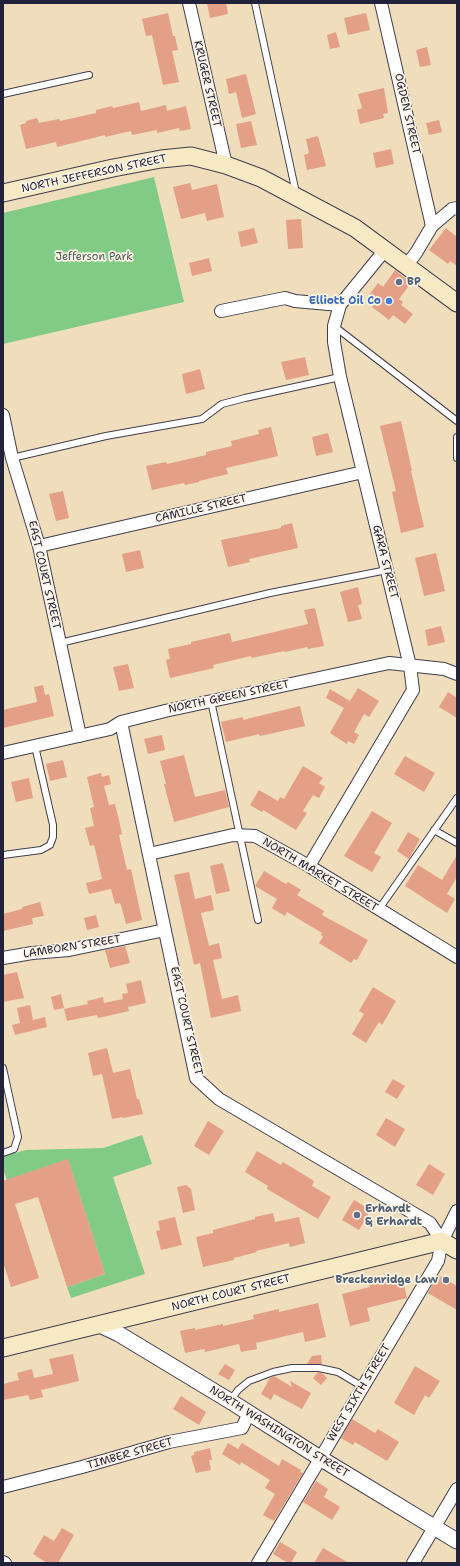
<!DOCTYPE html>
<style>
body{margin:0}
#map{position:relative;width:460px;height:1566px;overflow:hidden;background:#efddbb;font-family:"Shantell Sans",sans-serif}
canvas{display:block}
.frame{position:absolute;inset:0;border:4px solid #22223b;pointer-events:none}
</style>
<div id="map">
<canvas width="460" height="1566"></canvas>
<div class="frame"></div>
</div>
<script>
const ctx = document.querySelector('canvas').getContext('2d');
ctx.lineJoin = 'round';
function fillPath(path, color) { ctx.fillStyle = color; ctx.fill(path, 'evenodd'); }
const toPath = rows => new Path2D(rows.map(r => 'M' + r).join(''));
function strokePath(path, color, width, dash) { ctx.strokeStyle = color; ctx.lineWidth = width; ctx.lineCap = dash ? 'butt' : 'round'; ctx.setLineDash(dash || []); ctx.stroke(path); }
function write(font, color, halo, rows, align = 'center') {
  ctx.font = font + ' "Shantell Sans",sans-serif'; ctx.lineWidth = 3.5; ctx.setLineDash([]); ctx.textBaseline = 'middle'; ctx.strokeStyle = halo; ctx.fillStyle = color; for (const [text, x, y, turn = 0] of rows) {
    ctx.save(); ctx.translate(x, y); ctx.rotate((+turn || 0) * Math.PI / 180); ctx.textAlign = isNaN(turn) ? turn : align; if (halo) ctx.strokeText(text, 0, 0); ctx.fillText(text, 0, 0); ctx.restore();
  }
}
fillPath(toPath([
 [154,177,184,302,3,344,3,213],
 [142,1135,152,1164,113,1177,145,1274,71,1298,67,1287,105,1274,68,1160,7,1180,3,1169,3,1156,26,1150,103,1148]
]), '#82cb87');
fillPath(toPath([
 [207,3,226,3,228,14,210,18],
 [168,13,173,36,175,36,178,50,172,51,179,82,163,85,152,35,146,36,142,19],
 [366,13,370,30,348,35,344,18],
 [336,32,340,47,330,49,327,35],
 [427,47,431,65,420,67,416,50],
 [246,74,256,114,242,118,236,92,229,94,226,79],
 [384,88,388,113,383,114,384,118,360,124,357,110,362,108,358,94],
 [139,102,141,111,166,105,167,111,186,106,191,129,180,131,179,128,157,133,157,130,132,135,131,131,105,137,105,135,57,147,56,142,26,149,20,125,26,123,26,121,37,118,39,123,59,119,60,121,96,113,96,110,112,106,113,108],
 [439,120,442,132,429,135,426,123],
 [251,121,257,145,241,148,236,124],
 [318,136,326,166,307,170,304,155,309,153,306,139],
 [391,149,394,164,376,168,373,153],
 [190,183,192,190,217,184,224,217,207,221,205,213,181,219,173,187],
 [301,219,303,248,288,249,286,220],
 [254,228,258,243,241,247,238,232],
 [446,228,457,237,457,266,450,261,448,264,429,250],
 [209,258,212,271,192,276,189,263],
 [395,270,411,283,399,299,403,302,401,305,413,314,405,324,393,315,389,320,372,307,377,300,369,295,378,283,383,287],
 [305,357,309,375,286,380,281,362],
 [200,369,205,389,186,394,182,374],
 [401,421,412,471,411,471,424,527,401,533,392,492,396,491,380,426],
 [271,427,278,456,226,468,228,474,199,481,199,482,185,485,184,483,152,490,146,466,166,462,167,464,206,455,206,452,232,446,231,441,259,434,258,430],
 [328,433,333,452,316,456,312,437],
 [63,491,69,518,56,521,49,494],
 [292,523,298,548,249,559,250,562,228,567,221,540,281,528,281,526],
 [140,550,144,568,126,572,122,554],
 [436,553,445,591,424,596,415,558],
 [358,587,362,604,358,605,362,619,348,622,340,592],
 [315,608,324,646,308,649,307,647,285,652,284,651,252,658,251,656,213,665,214,668,170,678,166,660,170,659,168,649,191,644,191,642,230,633,232,642,308,624,304,610],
 [441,626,445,642,428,646,425,630],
 [128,664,134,688,119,691,113,667],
 [43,685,45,695,49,694,54,716,3,728,3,710,37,702,34,687],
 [358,688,379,701,369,717,364,714,354,732,359,735,354,744,348,741,347,744,330,733,344,708,326,698,330,689,350,701],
 [448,692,457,698,457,718,439,707],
 [300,706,305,726,260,736,259,734,226,742,221,722,243,717,243,720],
 [162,735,165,750,148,754,144,739],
 [184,755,195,797,225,790,229,807,174,822,164,784,166,784,160,761],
 [405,756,435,773,424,792,394,774],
 [63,760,67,777,50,781,46,764],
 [303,766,323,778,319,783,325,787,319,798,313,795,303,811,307,813,296,830,263,810,262,812,250,805,259,790,278,801,280,797,284,799],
 [101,773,102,777,109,775,111,784,104,786,109,805,115,804,119,820,122,834,119,835,127,870,131,869,142,920,126,924,121,905,120,903,115,904,111,889,89,894,86,883,102,879,94,845,90,846,85,828,94,826,90,808,94,807,87,777],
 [29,778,33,798,16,802,11,782],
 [372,811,392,823,374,853,381,857,372,872,344,856],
 [408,832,420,839,409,859,397,851],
 [457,855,457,877,447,894,455,899,447,913,405,886,418,865,442,880],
 [223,863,230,891,216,894,210,866],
 [264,871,286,884,288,882,301,890,297,895,324,911,322,915,368,940,357,960,354,959,351,963,340,956,319,943,323,937,321,935,322,933,287,912,285,916,272,908,277,899,255,886],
 [189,872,195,899,211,895,214,910,201,913,209,946,219,943,222,958,213,960,222,999,238,995,241,1011,211,1018,200,963,194,965,174,875],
 [40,902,44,916,32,918,33,924,3,931,3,914,22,909,22,907],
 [96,915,99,927,87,930,84,918],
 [125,946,130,963,110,968,105,950],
 [17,972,24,998,3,1002,3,975],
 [141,980,146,1003,128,1007,129,1011,98,1018,97,1015,91,1016,67,1021,64,1009,88,1004,87,1001,103,997,104,1003,123,999,122,994,128,993,126,984],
 [373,987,396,1001,382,1025,379,1022,366,1043,352,1034,364,1014,359,1011],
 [61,994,64,1008,54,1010,51,997],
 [30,1005,33,1020,45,1017,47,1027,15,1035,12,1025,20,1023,17,1008],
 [107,1048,113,1073,130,1069,137,1099,139,1099,143,1114,123,1118,122,1117,112,1119,102,1074,93,1076,88,1053],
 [393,1079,405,1086,397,1099,385,1092],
 [386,1118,405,1129,395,1147,376,1135],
 [208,1121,224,1131,209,1155,194,1146],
 [257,1151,281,1165,283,1162,314,1181,312,1186,331,1197,318,1219,267,1189,268,1186,245,1172],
 [68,1159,105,1274,67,1287,38,1197,15,1204,39,1278,11,1287,3,1262,3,1181],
 [429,1164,445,1174,433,1195,416,1185],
 [186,1185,191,1189,195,1210,183,1213,177,1187],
 [354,1200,371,1210,359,1230,342,1220],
 [273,1213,275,1222,299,1217,305,1243,290,1247,289,1243,256,1251,257,1252,234,1258,234,1260,203,1267,196,1237,213,1233,213,1230,255,1219,255,1217],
 [175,1217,182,1245,161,1250,156,1231,160,1230,158,1221],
 [438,1275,457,1286,457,1310,428,1293],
 [402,1276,407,1298,367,1308,370,1321,350,1326,342,1294,370,1287,369,1284],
 [318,1303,326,1337,305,1342,303,1332,256,1343,257,1349,241,1352,239,1344,205,1352,204,1349,185,1353,180,1331,195,1328,195,1330,223,1324,223,1326,254,1319,253,1315,279,1309,279,1312],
 [73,1354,79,1381,41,1390,43,1397,30,1400,28,1395,3,1400,3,1384,19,1380,17,1373,32,1369,34,1378,53,1374,49,1359],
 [321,1355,322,1364,307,1364,312,1356],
 [225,1364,235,1370,229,1380,218,1374],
 [415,1366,440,1381,429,1398,425,1395,414,1415,394,1403],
 [318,1372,322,1373,327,1378,321,1385,313,1378],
 [274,1376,292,1387,290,1381,311,1393,302,1409,274,1394,271,1400,261,1394,270,1378],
 [181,1396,206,1412,199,1425,173,1409],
 [352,1419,375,1433,378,1429,399,1442,387,1461,355,1442,353,1445,341,1438],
 [228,1443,238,1449,242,1443,279,1466,282,1459,301,1470,300,1472,303,1473,274,1521,263,1515,275,1494,265,1488,270,1480,241,1462,240,1465,222,1454],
 [210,1448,212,1460,209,1460,211,1470,196,1473,191,1456,194,1455,194,1452],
 [316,1481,328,1489,324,1497,340,1507,332,1520,303,1502],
 [62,1528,74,1535,58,1563,47,1563,33,1554,44,1535,54,1541],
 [280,1542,297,1552,291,1563,288,1563,273,1554],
 [323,1548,349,1563,314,1563]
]), '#e49f87');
const service = toPath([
 [255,3,296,193],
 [3,94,89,75],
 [334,326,457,421],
 [457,437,457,458],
 [12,458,106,436,202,419,222,404,245,398,340,377],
 [60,643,270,593,387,570],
 [211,701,258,920],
 [434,830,457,843],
 [3,855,41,850,50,845,53,837,53,825,35,746],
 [379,909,457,798],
 [3,1068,18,1137,14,1149,3,1153],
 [230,1401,238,1390,249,1381,273,1372,292,1368,319,1368,338,1372,363,1387]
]);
const minor = toPath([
 [189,3,226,165],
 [381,3,432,226],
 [406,266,416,253,432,226,452,209,457,208],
 [221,311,285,298,295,301,340,305],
 [3,415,12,458,39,546,80,736],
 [39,546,363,472],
 [121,722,196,1078,219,1099,430,1223,442,1241],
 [3,753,110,729,121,722,165,711,389,663,444,669,457,674],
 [149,854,233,835,255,836,309,866,457,957],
 [309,866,413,690,410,666,340,377,334,342,334,326,340,305,385,250],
 [3,958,32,953,69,950,165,930],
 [3,1487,82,1467,169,1442,242,1428,249,1413],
 [3,1562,5,1563],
 [258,1563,438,1261,442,1241,457,1211],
 [413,1563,457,1489]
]);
const tertiary = toPath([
 [100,1325,119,1334,230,1401,320,1458,457,1541]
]);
const secondary = toPath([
 [3,193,113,168,161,159,191,156,226,165,261,178,355,228,457,303],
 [3,1348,442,1241,457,1250]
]);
strokePath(service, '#413e4e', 8);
strokePath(minor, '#413e4e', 14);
strokePath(tertiary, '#413e4e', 17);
strokePath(secondary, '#413e4e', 19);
strokePath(service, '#fff', 6);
strokePath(minor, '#fff', 12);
strokePath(tertiary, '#fff', 15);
strokePath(secondary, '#f6e9c3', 17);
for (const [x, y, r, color] of [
 [399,282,4,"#5c6f8a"],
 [389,301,4,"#3f7fe0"],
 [357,1215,4,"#5c6f8a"],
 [446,1280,4,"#5c6f8a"]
]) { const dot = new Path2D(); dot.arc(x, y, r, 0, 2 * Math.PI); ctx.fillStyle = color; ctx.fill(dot); strokePath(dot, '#fcf5e5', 1.5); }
write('11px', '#22223b', '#fcf5e5', [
 ["KRUGER STREET",207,84,77],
 ["OGDEN STREET",407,114,77],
 ["NORTH JEFFERSON STREET",94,174,-12],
 ["CAMILLE STREET",201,509,-13],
 ["GARA STREET",385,562,76],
 ["EAST COURT STREET",44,575,77],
 ["NORTH GREEN STREET",229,697,-12],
 ["NORTH MARKET STREET",320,875,31],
 ["LAMBORN STREET",72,947,-9],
 ["EAST COURT STREET",186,1021,77],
 ["NORTH COURT STREET",231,1293,-14],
 ["WEST SIXTH STREET",359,1393,-59],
 ["NORTH WASHINGTON STREET",279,1432,32],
 ["TIMBER STREET",130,1454,-16]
]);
write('11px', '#445d56', '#fcf5e5', [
 ["Jefferson Park",94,257]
]);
write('bold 11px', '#4e5e75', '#fcf5e5', [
 ["BP",407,282],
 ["Erhardt",365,1209],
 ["& Erhardt",365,1222],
 ["Breckenridge Law",438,1280,"right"]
], 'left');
write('bold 11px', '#366cbe', '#fcf5e5', [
 ["Elliott Oil Co",381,301]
], 'right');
</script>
